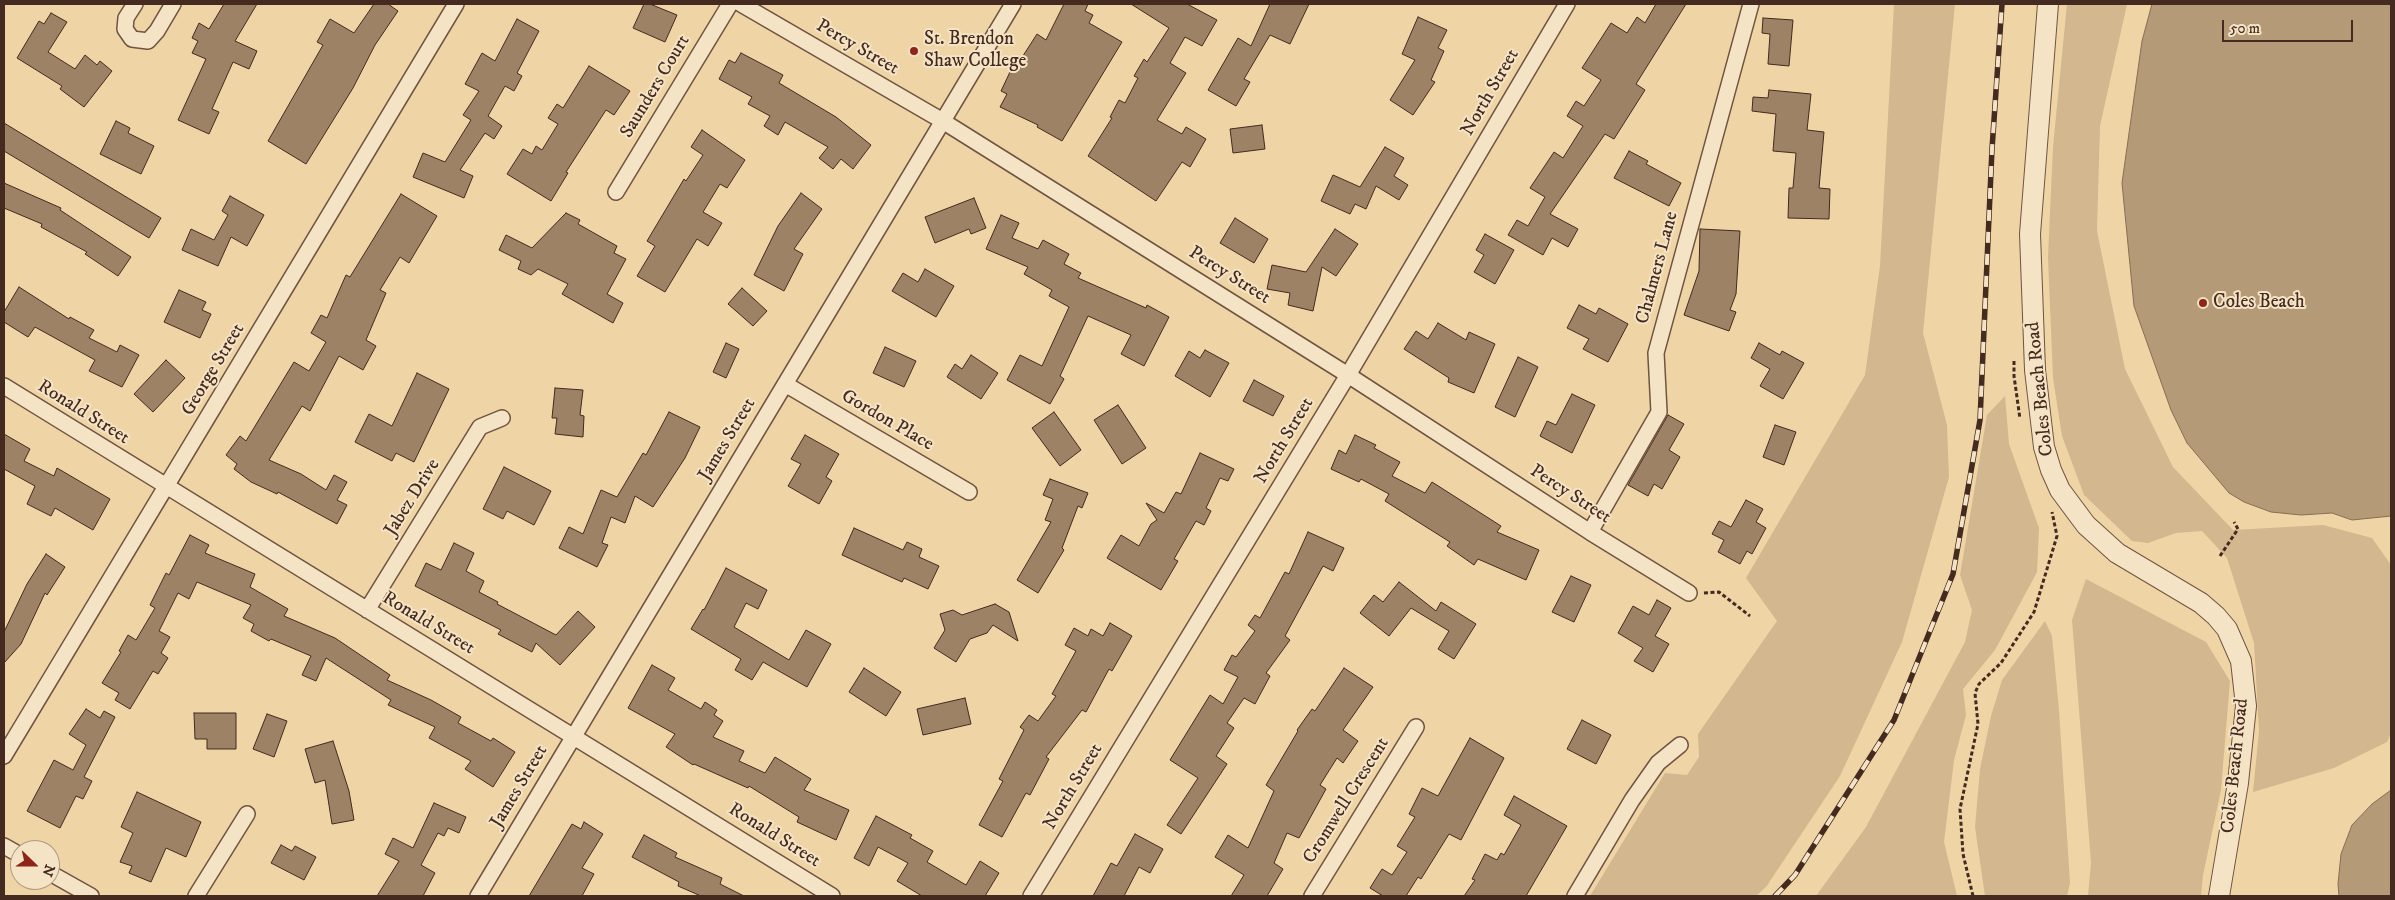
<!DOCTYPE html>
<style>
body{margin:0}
#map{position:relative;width:2395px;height:900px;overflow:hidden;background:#efd4a6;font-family:"IM FELL DW Pica",serif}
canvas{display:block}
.frame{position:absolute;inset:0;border:5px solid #442a1f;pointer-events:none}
.north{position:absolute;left:10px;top:840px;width:50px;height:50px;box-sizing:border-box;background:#f5e3c5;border:1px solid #ae9983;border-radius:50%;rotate:112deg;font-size:14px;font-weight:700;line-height:20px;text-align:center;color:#442a1f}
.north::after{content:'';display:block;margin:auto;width:18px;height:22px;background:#8f2418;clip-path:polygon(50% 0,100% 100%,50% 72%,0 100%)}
.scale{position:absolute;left:2222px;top:20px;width:131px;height:22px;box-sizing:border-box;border:2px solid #442a1f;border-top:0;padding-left:6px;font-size:15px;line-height:18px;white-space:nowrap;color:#442a1f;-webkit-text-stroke:4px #f5e3c5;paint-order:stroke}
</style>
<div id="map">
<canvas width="2395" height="900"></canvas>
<div class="frame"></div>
<div class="north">N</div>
<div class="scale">50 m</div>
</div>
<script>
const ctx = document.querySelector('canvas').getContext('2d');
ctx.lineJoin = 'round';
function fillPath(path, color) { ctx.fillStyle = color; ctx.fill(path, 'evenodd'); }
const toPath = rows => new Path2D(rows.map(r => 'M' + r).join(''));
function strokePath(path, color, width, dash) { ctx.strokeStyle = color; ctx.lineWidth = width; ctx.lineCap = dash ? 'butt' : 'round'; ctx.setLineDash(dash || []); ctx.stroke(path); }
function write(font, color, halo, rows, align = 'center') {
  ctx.font = font + ' "IM FELL DW Pica",serif'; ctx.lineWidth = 4; ctx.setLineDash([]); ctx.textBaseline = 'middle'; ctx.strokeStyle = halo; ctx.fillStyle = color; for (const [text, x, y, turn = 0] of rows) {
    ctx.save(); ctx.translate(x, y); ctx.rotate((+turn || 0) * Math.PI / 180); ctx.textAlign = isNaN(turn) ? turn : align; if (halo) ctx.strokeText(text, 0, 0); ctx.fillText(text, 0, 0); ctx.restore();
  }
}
fillPath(toPath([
 [1894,4,1955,4,1923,333,1947,425,1949,477,1902,642,1840,776,1766,887,1756,896,1590,896,1665,773,1687,775,1699,757,1698,734,1777,621,1746,578,1865,375,1880,266],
 [2067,4,2127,4,2100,126,2097,231,2125,369,2173,467,2233,530,2323,525,2372,538,2391,565,2391,733,2387,742,2334,768,2253,792,2259,731,2254,643,2227,558,2202,531,2176,533,2148,543,2132,541,2084,495,2062,436,2053,378,2048,257,2053,147],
 [2005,396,2009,444,2039,528,2037,572,1995,650,1963,689,1966,715,1954,760,1944,842,1957,896,1816,896,1866,827,1965,642,1972,610,1960,575,1987,415],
 [2086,579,2206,642,2230,681,2221,790,2203,875,2201,896,2088,896,2091,863,2072,620],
 [2045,621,2052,636,2059,710,2070,883,2067,896,1985,896,1975,827,1980,769,1991,716,2002,680]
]), '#d2b78f');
const water = toPath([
 [2152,4,2391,4,2391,516,2352,520,2332,513,2301,515,2271,512,2244,502,2229,493,2187,443,2171,410,2134,306,2122,183,2142,41,2152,4],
 [2391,790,2391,896,2339,896,2338,884,2341,854,2352,825,2372,804,2391,790]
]);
fillPath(water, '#b59a78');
strokePath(water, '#886d54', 1);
const building = toPath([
 [224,4,257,4,235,41,257,51,249,69,233,62,212,109,219,112,209,134,178,120,206,59,192,53,198,41,192,38,199,23,209,29,224,4],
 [374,4,388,4,398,11,375,45,353,88,306,164,268,141,323,45,317,42,330,19,354,33,374,4],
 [644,4,650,4,677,15,665,42,633,28,644,4],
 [1064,4,1088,4,1085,11,1093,15,1089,23,1122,42,1062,141,1037,127,1038,125,1000,107,1007,94,1001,91,1010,72,1012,73,1037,34,1046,40,1064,4],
 [1131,4,1187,4,1217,20,1202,46,1185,37,1170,63,1186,73,1157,120,1182,134,1186,127,1206,139,1190,167,1182,162,1156,201,1088,156,1112,118,1110,117,1119,100,1125,103,1138,78,1134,76,1144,59,1147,62,1169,28,1131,4],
 [1270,4,1309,4,1290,44,1270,35,1244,79,1250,82,1236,106,1208,90,1238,38,1251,46,1270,4],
 [1656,4,1686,4,1636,84,1645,90,1614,139,1605,134,1550,214,1578,229,1568,247,1552,238,1543,255,1508,235,1517,220,1528,226,1545,197,1530,188,1554,152,1563,158,1583,126,1567,116,1576,101,1584,106,1601,80,1582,68,1611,23,1627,33,1637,17,1645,23,1656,4],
 [51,13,67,22,48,52,75,69,85,55,97,65,100,61,112,71,84,107,60,89,62,86,17,58,39,21,44,24,51,13],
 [1418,17,1447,30,1438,48,1444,51,1431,80,1435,82,1413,115,1390,100,1415,60,1402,54,1418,17],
 [1763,18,1793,20,1789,66,1768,64,1770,34,1762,33,1763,18],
 [517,19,539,31,517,73,522,76,514,91,505,86,488,116,502,126,494,139,485,133,460,170,473,176,464,198,413,177,423,153,445,162,471,120,463,115,479,91,465,84,482,53,495,61,517,19],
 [741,53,783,75,779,83,836,117,871,145,853,169,841,159,833,169,819,158,828,147,785,122,778,135,764,126,770,116,748,104,752,97,719,79,729,60,735,63,741,53],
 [589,66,630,91,614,115,606,110,566,172,568,173,551,201,507,174,523,149,532,154,536,146,542,150,558,124,548,118,557,104,563,108,589,66],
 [1769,90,1811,94,1807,130,1824,132,1819,188,1830,189,1829,219,1788,218,1789,188,1793,188,1796,153,1773,151,1776,114,1752,111,1753,97,1768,98,1769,90],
 [116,121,130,128,128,133,154,146,141,174,100,154,116,121],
 [4,123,161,218,149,238,4,151,4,123],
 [1262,125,1265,149,1233,153,1230,129,1262,125],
 [702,130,745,160,727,188,720,184,703,212,722,223,708,246,697,239,665,292,637,276,655,246,647,241,684,179,686,181,703,155,691,147,702,130],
 [1385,147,1404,158,1394,176,1408,185,1399,200,1376,186,1366,209,1355,204,1350,214,1321,201,1333,175,1360,187,1385,147],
 [1629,151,1648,161,1646,164,1681,183,1669,206,1614,178,1629,151],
 [4,183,61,208,60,210,131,257,118,276,85,254,87,252,41,227,42,224,4,208,4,183],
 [801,193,822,209,794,249,803,254,784,291,754,275,778,226,801,193],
 [401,194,437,216,409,263,400,257,380,290,386,293,366,340,376,346,363,370,339,356,310,411,302,406,269,460,301,474,326,490,334,475,347,482,337,500,347,505,337,524,278,492,277,494,251,482,234,469,237,464,226,455,240,436,246,441,294,362,309,371,326,342,311,333,321,315,327,318,346,275,350,277,401,194],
 [230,196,264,215,247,246,231,237,218,266,182,250,191,229,214,240,228,215,222,211,230,196],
 [974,198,986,228,971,234,969,229,935,243,925,217,974,198],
 [566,213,580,220,578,224,617,246,614,253,626,259,607,294,623,303,613,323,562,294,568,284,538,269,531,275,518,269,521,261,499,250,506,235,532,248,566,213],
 [1001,215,1019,223,1012,238,1038,249,1043,240,1069,254,1064,264,1081,273,1078,278,1146,308,1147,305,1169,317,1144,366,1121,354,1131,335,1088,316,1060,376,1064,379,1050,404,1007,380,1020,355,1042,366,1069,307,1049,296,1052,290,1024,274,1028,267,986,249,1001,215],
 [1235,218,1268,239,1254,263,1220,243,1235,218],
 [1335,229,1358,244,1336,276,1322,267,1313,311,1288,305,1290,293,1267,289,1272,265,1306,272,1335,229],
 [1700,229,1740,231,1736,294,1730,310,1736,312,1729,331,1684,315,1699,271,1700,229],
 [1485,234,1514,250,1495,284,1474,272,1484,255,1476,250,1485,234],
 [925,269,954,286,936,317,892,291,903,273,918,282,925,269],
 [19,287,69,319,70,317,94,330,89,338,117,352,120,345,139,355,122,387,89,371,95,360,35,327,28,337,4,322,4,312,19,287],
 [742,288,767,311,753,326,728,304,742,288],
 [179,290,206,302,202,310,211,314,200,338,164,322,179,290],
 [1579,305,1596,314,1599,308,1628,324,1608,362,1583,349,1589,339,1567,328,1579,305],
 [1438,323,1466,340,1469,332,1495,344,1474,393,1448,382,1449,378,1404,349,1416,331,1428,339,1438,323],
 [726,343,739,349,726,378,713,372,726,343],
 [1759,343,1780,355,1782,351,1804,363,1783,399,1760,386,1770,369,1751,358,1759,343],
 [885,347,916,361,904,387,873,373,885,347],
 [1205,350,1229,363,1210,397,1175,376,1189,351,1200,358,1205,350],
 [971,355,998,373,981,399,947,377,955,364,962,369,971,355],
 [1518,357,1538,367,1515,417,1495,407,1518,357],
 [166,360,185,378,153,412,134,394,166,360],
 [417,373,449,389,414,462,396,453,392,461,355,442,369,414,392,426,417,373],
 [1254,380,1284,396,1273,416,1243,401,1254,380],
 [555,388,583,390,580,415,584,416,583,437,555,434,557,418,552,418,555,388],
 [1572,394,1595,405,1572,453,1540,436,1547,421,1556,425,1572,394],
 [1118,405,1146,448,1122,464,1094,420,1118,405],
 [669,412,700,427,685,458,653,507,635,496,625,523,611,517,602,543,608,545,597,567,559,548,569,527,583,534,601,490,617,497,643,453,646,455,669,412],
 [1054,412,1081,450,1060,466,1032,428,1054,412],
 [1668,415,1684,424,1669,450,1680,457,1662,489,1654,484,1648,496,1628,485,1668,415],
 [1775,425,1796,432,1784,465,1763,457,1775,425],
 [4,434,30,449,24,461,54,476,57,468,110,499,93,530,55,508,51,516,27,504,35,486,4,469,4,434],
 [805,435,839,454,826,477,832,481,819,504,788,486,801,464,791,459,805,435],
 [1355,435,1376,445,1374,448,1400,462,1392,476,1425,493,1432,482,1501,526,1497,532,1539,550,1526,580,1478,559,1474,565,1447,546,1450,542,1385,501,1389,494,1361,479,1359,482,1331,469,1339,450,1346,454,1355,435],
 [1200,453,1234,469,1228,481,1220,478,1206,508,1211,511,1204,525,1196,521,1174,559,1178,561,1161,590,1107,558,1121,535,1139,546,1151,524,1157,520,1146,503,1164,513,1176,492,1181,494,1200,453],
 [504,467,551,491,534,525,507,511,503,519,483,509,504,467],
 [1050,479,1088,493,1082,508,1078,506,1062,548,1064,550,1038,593,1017,580,1051,522,1045,520,1053,499,1043,495,1050,479],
 [1746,500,1763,509,1756,522,1766,528,1752,554,1747,551,1740,564,1718,552,1724,540,1712,534,1719,521,1731,527,1746,500],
 [854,528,903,550,907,542,922,549,919,557,939,566,928,589,904,578,902,582,842,555,854,528],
 [1308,532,1344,548,1333,571,1323,566,1285,636,1290,640,1266,673,1270,676,1255,704,1244,698,1227,723,1234,728,1216,756,1227,764,1181,834,1167,825,1198,778,1170,760,1210,695,1223,704,1238,677,1224,670,1232,655,1236,657,1255,631,1248,625,1255,615,1260,618,1285,572,1289,574,1308,532],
 [190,535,209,545,205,553,255,574,250,587,288,609,284,616,335,638,390,675,387,680,431,700,461,717,458,723,491,741,493,738,515,752,493,787,465,769,471,761,429,738,435,727,388,705,391,700,326,658,316,681,302,675,311,656,271,639,269,641,251,631,254,624,243,618,251,605,197,582,189,599,178,593,159,631,170,637,161,653,168,658,158,674,153,671,130,709,115,700,119,693,102,683,121,652,119,651,128,635,136,640,155,608,150,605,166,573,169,575,190,535],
 [454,543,474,553,466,571,484,581,479,592,498,602,497,604,556,635,578,611,595,627,560,665,536,643,532,652,498,634,501,630,415,586,426,563,441,570,454,543],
 [46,554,65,567,47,595,45,593,21,644,4,663,4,632,27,584,46,554],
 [726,568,767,590,758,609,746,603,734,627,789,660,806,630,831,644,807,687,763,662,752,680,735,670,741,659,691,629,703,609,704,610,726,568],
 [1571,576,1591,585,1574,622,1552,612,1571,576],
 [1399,582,1436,611,1441,602,1476,624,1454,659,1438,649,1449,631,1411,608,1389,636,1360,613,1374,595,1383,602,1399,582],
 [1657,600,1671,608,1655,636,1669,644,1653,672,1634,661,1643,648,1618,633,1633,606,1649,615,1657,600],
 [995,604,1009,612,1018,641,993,625,987,633,970,639,956,662,934,648,945,630,940,614,953,610,962,615,995,604],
 [1110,623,1132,636,1112,671,1109,669,1086,712,1082,710,1046,757,1049,759,1030,795,1026,793,1002,837,979,825,1003,781,999,779,1024,730,1020,727,1029,715,1038,721,1056,696,1052,694,1076,651,1065,645,1074,628,1088,636,1091,629,1103,636,1110,623],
 [652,665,675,678,668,690,701,709,705,702,717,710,714,715,723,721,713,737,744,751,739,761,765,773,775,757,811,779,804,790,849,810,836,840,797,822,799,817,749,786,748,788,694,764,693,765,666,747,675,734,628,708,652,665],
 [864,668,901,692,886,716,849,692,864,668],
 [1344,668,1373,687,1343,730,1358,741,1343,763,1337,758,1320,785,1326,789,1299,838,1287,833,1274,863,1283,869,1267,896,1231,896,1244,875,1215,857,1228,835,1248,848,1274,791,1266,785,1298,731,1297,730,1312,709,1315,711,1344,668],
 [965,698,971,724,923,735,917,709,965,698],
 [86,709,100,718,104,711,115,717,84,777,92,781,83,799,76,796,60,828,27,811,54,760,73,770,86,745,69,734,86,709],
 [194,713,236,713,236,749,207,749,207,739,195,739,194,713],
 [267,714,287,721,274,757,253,749,267,714],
 [1582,720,1611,735,1596,764,1567,749,1582,720],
 [1470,738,1504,758,1461,840,1449,834,1421,879,1418,877,1406,896,1383,896,1370,888,1382,869,1392,875,1407,852,1397,846,1415,817,1409,814,1422,788,1438,796,1470,738],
 [333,741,349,791,354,820,332,824,325,780,315,783,305,749,333,741],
 [137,792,201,822,186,857,166,848,151,882,129,873,132,866,120,862,133,833,121,827,137,792],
 [1514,796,1567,826,1526,896,1464,896,1475,880,1472,879,1485,854,1497,860,1501,853,1504,855,1521,825,1504,815,1514,796],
 [434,803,466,817,459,833,448,828,444,836,438,833,421,865,435,873,423,896,377,896,399,861,385,854,393,838,413,848,434,803],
 [876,816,912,835,910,838,933,851,927,862,966,885,980,861,999,873,985,896,922,896,897,881,908,863,878,847,869,866,854,858,876,816],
 [584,822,603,834,582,868,594,874,582,896,529,896,572,824,581,829,584,822],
 [1135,834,1163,849,1150,873,1139,867,1124,896,1093,896,1111,863,1117,866,1135,834],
 [644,835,677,853,675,857,722,878,720,884,744,896,701,896,678,886,679,882,632,857,644,835],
 [281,845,292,851,295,846,316,857,304,880,271,863,281,845]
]);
fillPath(building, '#9d8265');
strokePath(building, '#442a1f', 1);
const minor = toPath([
 [135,4,126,18,125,29,132,39,148,41,157,31,173,4],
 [741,4,941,120,1348,375,1590,532,1689,593],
 [616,192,730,4],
 [785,384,969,492],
 [4,386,832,896],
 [1590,532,1659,412,1656,353,1751,4],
 [367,610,480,427,502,418],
 [4,756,456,4],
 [4,846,20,855],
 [50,873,91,896],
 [196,896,247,814],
 [478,896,1013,4],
 [1031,896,1348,375,1567,4],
 [1312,896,1416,727],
 [1575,896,1632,800,1658,763,1680,745]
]);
const tertiary = toPath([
 [2048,4,2030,234,2035,370,2044,447,2051,470,2060,490,2086,525,2117,553,2201,603,2216,616,2227,629,2241,661,2246,706,2238,783,2219,896]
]);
strokePath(minor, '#6f5441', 18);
strokePath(tertiary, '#6f5441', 22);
strokePath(toPath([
 [2014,361,2014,376,2020,419],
 [2220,556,2238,529,2234,522],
 [1704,593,1719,592,1750,616],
 [1973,896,1963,854,1960,809,1978,724,1975,693,1979,684,2001,663,2034,612,2057,536,2052,512]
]), '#442a1f', 3, [4, 2.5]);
strokePath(minor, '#f5e3c5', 15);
strokePath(tertiary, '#f5e3c5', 20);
const rail = toPath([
 [1775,896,1795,875,1894,720,1953,574,1980,420,1992,149,2002,4]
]);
strokePath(rail, '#442a1f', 5.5);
strokePath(rail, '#f5e3c5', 4, [11]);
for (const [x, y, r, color] of [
 [914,51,5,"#8f2418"],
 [2203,303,5,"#8f2418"]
]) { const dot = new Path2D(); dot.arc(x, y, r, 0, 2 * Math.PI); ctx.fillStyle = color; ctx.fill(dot); strokePath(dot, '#f5e3c5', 2); }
write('19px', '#442a1f', '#f5e3c5', [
 ["St. Brendon",924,40],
 ["Shaw College",924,62],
 ["Coles Beach",2213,303]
], 'left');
write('19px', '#442a1f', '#f5e3c5', [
 ["Percy Street",857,48,30],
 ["Saunders Court",656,87,-59],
 ["North Street",1491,93,-60],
 ["Chalmers Lane",1658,268,-75],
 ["Percy Street",1229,276,32],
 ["George Street",214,370,-59],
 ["Coles Beach Road",2041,389,-96],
 ["Ronald Street",83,413,32],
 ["Gordon Place",887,421,30],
 ["James Street",728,440,-59],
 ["North Street",1285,441,-59],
 ["Percy Street",1570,495,33],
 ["Jabez Drive",413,498,-58],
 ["Ronald Street",428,624,31],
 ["Coles Beach Road",2236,766,-84],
 ["James Street",520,787,-59],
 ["North Street",1074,787,-59],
 ["Cromwell Crescent",1347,801,-58],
 ["Ronald Street",774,836,32]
]);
</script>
